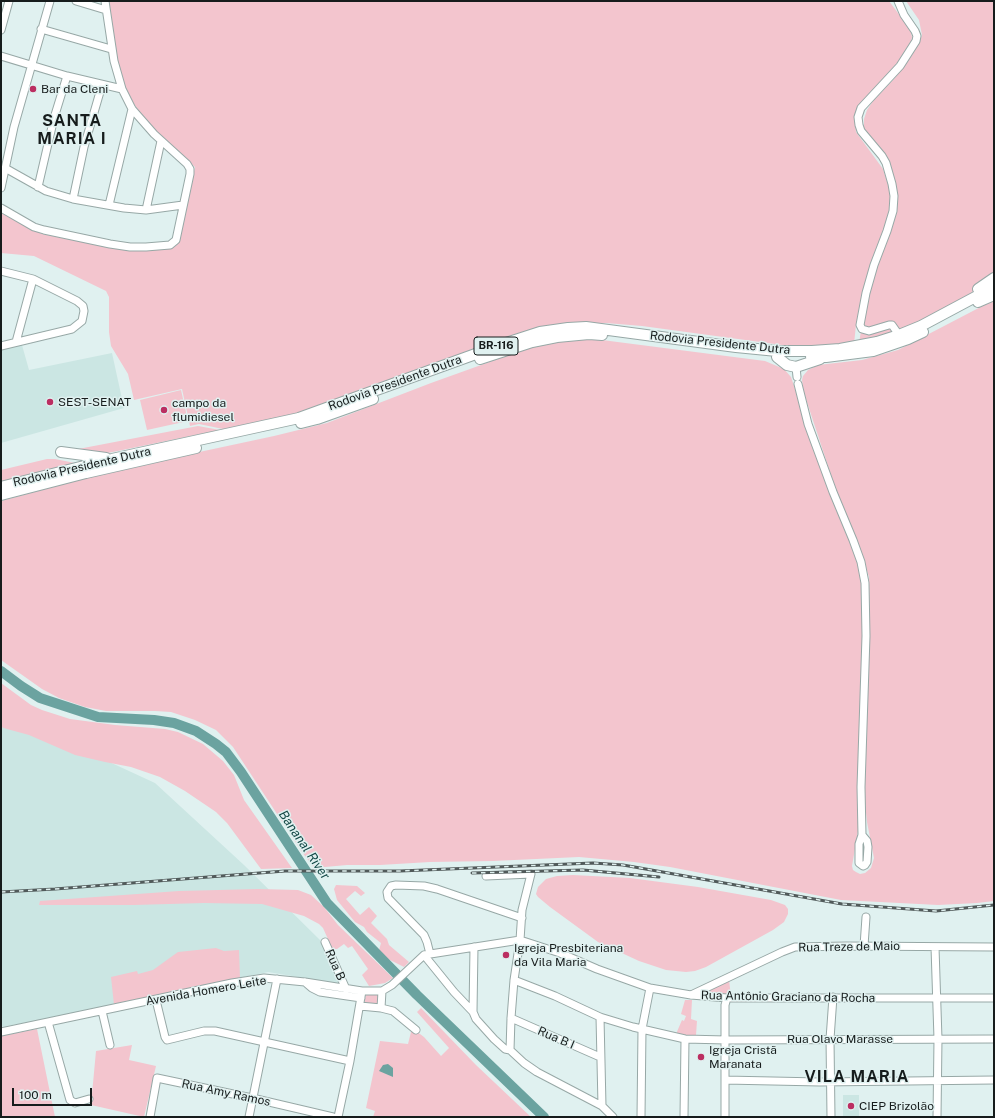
<!DOCTYPE html>
<meta charset="utf-8">
<style>
body{margin:0}
#map{position:relative;width:995px;height:1118px;overflow:hidden;background:#e0f1f0;font-family:"Public Sans",sans-serif}
canvas{display:block}
.frame{position:absolute;inset:0;border:2px solid #161c1c;pointer-events:none}
.scale{position:absolute;left:12px;top:1088px;width:80px;height:18px;box-sizing:border-box;border:2px solid #161c1c;border-top:0;padding-left:5px;font-size:12px;line-height:14px;white-space:nowrap;color:#161c1c;-webkit-text-stroke:3px #e0f1f0;paint-order:stroke}
</style>
<div id="map">
<canvas width="995" height="1118"></canvas>
<div class="frame"></div>
<div class="scale">100 m</div>
</div>
<script>
const ctx = document.querySelector('canvas').getContext('2d');
ctx.lineJoin = 'round';
function fillPath(path, color) { ctx.fillStyle = color; ctx.fill(path, 'evenodd'); }
const toPath = rows => new Path2D(rows.map(r => 'M' + r).join(''));
function strokePath(path, color, width, dash) { ctx.strokeStyle = color; ctx.lineWidth = width; ctx.lineCap = dash ? 'butt' : 'round'; ctx.setLineDash(dash || []); ctx.stroke(path); }
function write(font, color, halo, rows, align = 'center') {
  ctx.font = font + ' "Public Sans",sans-serif'; ctx.lineWidth = 3; ctx.setLineDash([]); ctx.textBaseline = 'middle'; ctx.strokeStyle = halo; ctx.fillStyle = color; for (const [text, x, y, turn = 0] of rows) {
    ctx.save(); ctx.translate(x, y); ctx.rotate((+turn || 0) * Math.PI / 180); ctx.textAlign = isNaN(turn) ? turn : align; if (halo) ctx.strokeText(text, 0, 0); ctx.fillText(text, 0, 0); ctx.restore();
  }
}
fillPath(toPath([
 [22,345,29,370,112,353,124,408,1,443,1,349],
 [1,712,155,783,244,865,320,940,340,984,268,972,62,1016,1,1027],
 [843,1095,859,1095,859,1117,843,1117]
]), '#cbe6e3');
fillPath(toPath([
 [107,1,889,1,910,29,912,37,911,42,899,61,865,100,855,118,856,132,883,169,890,191,890,200,888,218,865,285,856,325,854,344,797,347,642,326,606,323,573,323,471,351,396,377,311,410,251,425,223,429,199,424,190,426,182,389,134,400,128,374,111,346,109,332,109,297,106,291,34,256,1,253,1,213,42,234,130,250,141,251,170,248,175,246,179,240,195,167,160,136,140,113,130,98,124,84,118,62],
 [906,1,994,1,994,275,967,296,903,330,859,343,865,307,878,263,896,188,891,167,888,161,867,135,864,128,864,119,867,110,873,101,894,79,912,55,920,41,922,35,919,20],
 [994,300,994,901,977,903,938,905,841,900,670,867,634,862,579,857,493,861,430,862,380,865,347,865,314,868,302,852,233,747,216,730,195,720,171,712,155,711,106,711,85,707,59,698,42,689,1,660,1,501,120,469,274,436,327,423,431,383,534,346,550,343,581,340,602,340,765,361,784,369,791,377,835,507,856,557,863,587,864,602,858,820,858,831,852,866,853,870,856,872,860,874,865,873,871,868,874,858,867,822,864,794,870,633,869,577,861,552,843,509,829,469,804,393,802,380,803,376,808,370,818,365,862,360,898,350],
 [181,390,188,421,147,430,140,400],
 [198,426,220,430,98,455,73,450],
 [47,459,55,459,75,463,1,482,1,470],
 [1,683,31,705,42,710,70,719,115,725,165,729,178,732,203,744,223,761,234,775,244,800,292,868,261,869,227,823,216,812,185,791,160,777,131,767,105,762,75,755,29,735,7,729,1,727],
 [573,875,630,878,698,887,771,900,785,905,788,909,788,914,784,922,773,930,706,967,695,971,686,972,666,970,639,961,598,942,550,907,538,897,536,894,538,887,546,879,557,876],
 [336,885,357,886,365,893,361,896,355,891,346,899,360,915,369,907,377,916,371,923,387,939,389,945,409,962,404,967,378,954,381,943,367,932,364,927,355,922,350,916,337,900,334,889],
 [258,889,298,890,311,895,324,907,338,925,393,978,385,983,369,986,362,975,368,969,352,946,348,948,344,944,337,949,334,949,332,948,323,928,319,924,304,916,262,904,204,903,134,905,39,905,40,901,179,891],
 [216,948,224,951,239,950,240,978,114,1005,111,977,137,971,138,974,153,970,178,952],
 [729,980,731,996,701,994],
 [366,994,379,994,379,1006,364,1005],
 [685,1000,692,1000,691,1019,697,1021,696,1035,685,1035,676,1034,682,1020,684,1021,686,1016,681,1014],
 [421,1008,476,1065,531,1117,373,1117,375,1111,366,1108,380,1041,408,1044,412,1028,424,1037,441,1056,449,1048,417,1012],
 [37,1029,55,1117,1,1117,1,1036],
 [132,1045,129,1060,156,1066,144,1117,91,1105,96,1051]
]), '#f3c5ce');
fillPath(toPath([
 [388,1064,393,1068,393,1077,379,1071,383,1065]
]), '#6ba3a0');
strokePath(toPath([
 [1,671,21,686,40,698,98,717,154,720,174,723,196,731,216,744,226,752,241,772,327,903,417,995,544,1117]
]), '#6ba3a0', 10);
const minor = toPath([
 [76,1,106,10],
 [898,1,904,15,915,31,917,36,916,41,900,66,861,108,858,117,859,125,861,131,882,156,886,163,892,184,894,196,893,211,887,231,874,265,866,293,860,325,862,329,869,331,889,325,892,325,899,335],
 [41,29,111,49],
 [1,30,9,1],
 [1,56,67,76,122,89],
 [5,168,46,191,73,199,124,208,146,210,183,205],
 [38,187,54,118,67,76],
 [1,188,14,127,50,1],
 [73,199,84,147,102,85],
 [109,205,132,109],
 [1,208,34,227,44,230,110,244,130,247,146,247,170,245,176,240,190,174,190,169,187,164,154,134,132,109,122,89,114,61,105,1],
 [146,210,161,141],
 [1,271,33,279,77,301,83,306,84,311,82,321,72,329,1,346],
 [16,342,33,279],
 [796,367,797,377],
 [798,384,808,424,833,492,853,540,861,562,865,583,866,636,861,787,862,835,859,844,859,863,863,866,865,865,867,862,868,847,867,841,862,835],
 [486,876,531,874,522,910,520,940,514,980,511,1018,510,1050],
 [325,942,346,989],
 [864,946,866,917],
 [935,947,938,1039,937,1117],
 [430,954,427,942,424,935,388,898,387,892,391,886,396,885,424,886,437,889,522,918],
 [424,955,454,992,473,1012,476,1019,494,1039,505,1049,510,1050,524,1063,537,1072,602,1106,613,1117],
 [514,980,555,996,600,1017,633,1027,685,1039,726,1040,994,1039],
 [305,982,312,988,320,992,361,998],
 [691,995,782,952,795,947,846,946,994,947],
 [156,1000,165,1037,167,1040,204,1031,215,1031,350,1061],
 [360,1006,381,1008,393,1011,416,1030],
 [381,1008,382,991],
 [102,1011,110,1045],
 [473,1012,474,947],
 [600,1017,602,1106],
 [511,1018,600,1057],
 [48,1022,70,1100,75,1103,89,1099],
 [1,1032,232,983,264,978,305,982,362,991,382,991,392,985,424,955,520,940,560,953,597,969,650,988,691,995,727,998,994,998],
 [725,1080,820,1082,994,1080],
 [150,1117,157,1078,252,1098,333,1117],
 [249,1117,277,979],
 [338,1117,350,1061,362,991],
 [641,1117,642,1029,650,988],
 [684,1117,685,1039],
 [725,1117,725,1005,727,998],
 [831,1117,830,1039,833,997]
]);
const highway = toPath([
 [978,289,994,278],
 [978,302,994,295],
 [777,357,787,365,796,367,820,359],
 [811,357,826,357,873,351,908,339,923,332],
 [480,359,532,342,557,337,589,334,602,335],
 [301,423,317,419,373,399],
 [61,452,106,458],
 [1,487,112,459,299,418,506,343,540,332,568,328,586,327,736,347,777,351,812,351,840,349,877,342,899,335,921,326,994,287],
 [1,495,86,473,196,448]
]);
strokePath(minor, '#97a8a6', 9);
strokePath(highway, '#97a8a6', 12);
strokePath(minor, '#fff', 7);
strokePath(highway, '#fff', 10);
const rail = toPath([
 [472,873,583,870,659,877],
 [1,892,55,889,285,871,400,871,593,863,623,865,657,871,842,904,936,911,994,905]
]);
strokePath(rail, '#515a5a', 3);
strokePath(rail, '#e0f1f0', 1.5, [4.5]);
for (const [x, y, r, color] of [
 [33,89,4,"#bb2e61"],
 [50,402,4,"#bb2e61"],
 [164,410,4,"#bb2e61"],
 [506,955,4,"#bb2e61"],
 [701,1057,4,"#bb2e61"],
 [851,1106,4,"#bb2e61"]
]) { const dot = new Path2D(); dot.arc(x, y, r, 0, 2 * Math.PI); ctx.fillStyle = color; ctx.fill(dot); strokePath(dot, '#e0f1f0', 1.5); }
for (const [x, y, w] of [
 [496,346,44]
]) { const box = new Path2D(); box.roundRect(x - w / 2, y - 9, w, 18, 3); ctx.fillStyle = '#e0f1f0'; ctx.fill(box); strokePath(box, '#161c1c', 1); }
write('bold 11px', '#161c1c', null, [
 ["BR-116",496,346]
]);
write('12px', '#161c1c', '#e0f1f0', [
 ["Bar da Cleni",41,89],
 ["SEST-SENAT",58,402],
 ["campo da",172,403],
 ["flumidiesel",172,417],
 ["Igreja Presbiteriana",514,948],
 ["da Vila Maria",514,962],
 ["Igreja Cristã",709,1050],
 ["Maranata",709,1064],
 ["CIEP Brizolão",859,1106]
], 'left');
write('12px', '#161c1c', '#e0f1f0', [
 ["Rodovia Presidente Dutra",720,343,6],
 ["Rodovia Presidente Dutra",395,383,-20],
 ["Rodovia Presidente Dutra",82,467,-13],
 ["Rua Treze de Maio",849,947,-1],
 ["Rua B",335,965,66],
 ["Avenida Homero Leite",206,991,-10],
 ["Rua Antônio Graciano da Rocha",788,997,1],
 ["Rua B I",556,1038,23],
 ["Rua Olavo Marasse",840,1039],
 ["Rua Amy Ramos",226,1093,12]
]);
write('italic 13px', '#144846', '#e0f1f0', [
 ["Bananal River",304,845,56]
]);
ctx.letterSpacing = '1px';
write('bold 16px', '#161c1c', '#e0f1f0', [
 ["SANTA",72,121],
 ["MARIA I",72,139],
 ["VILA MARIA",857,1077]
]);
ctx.letterSpacing = '0px';
</script>
